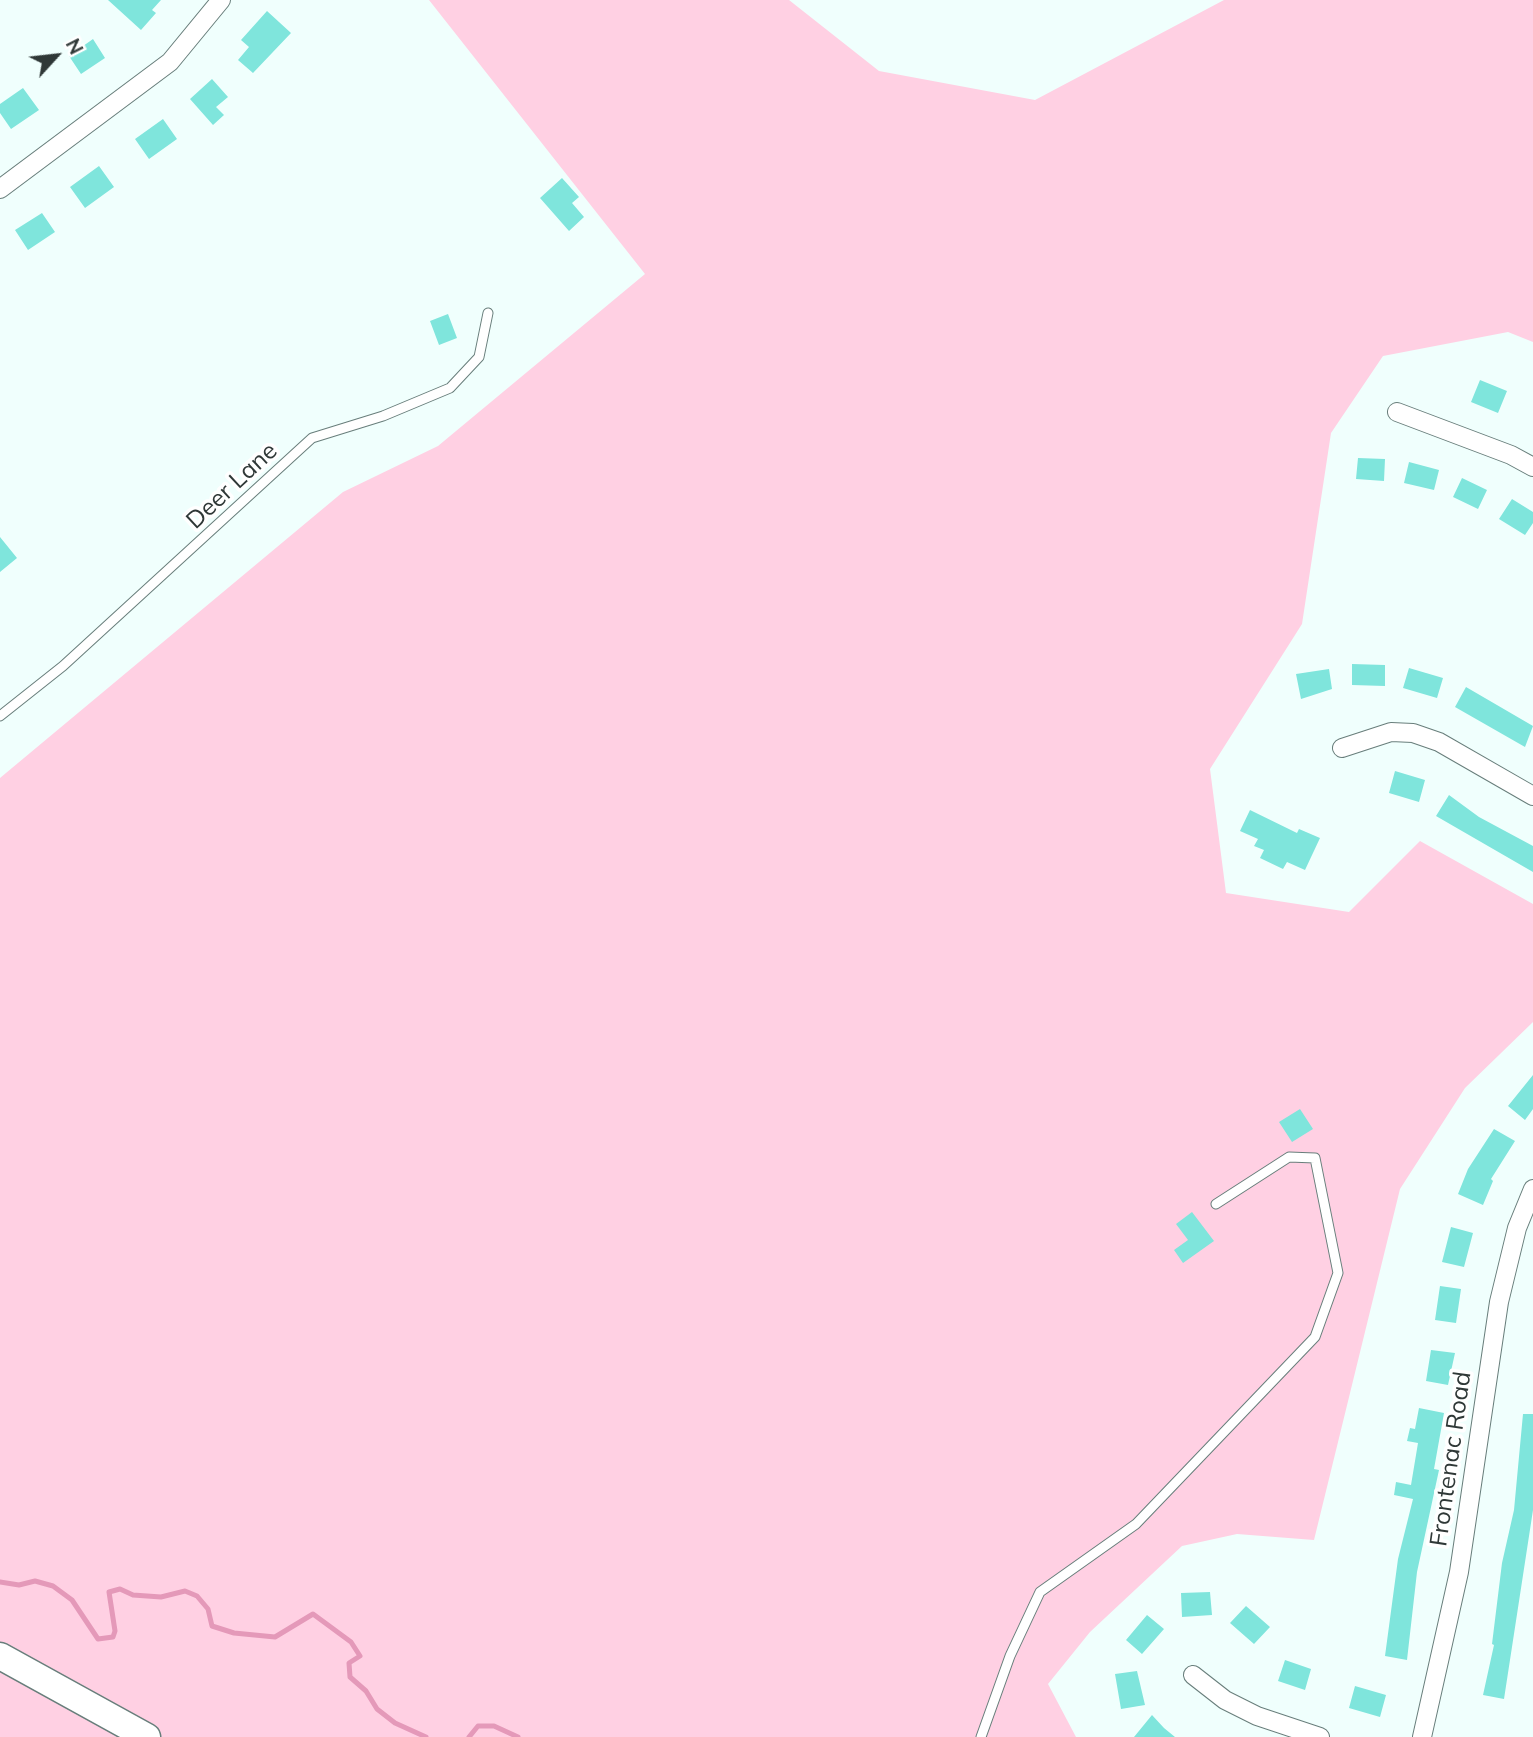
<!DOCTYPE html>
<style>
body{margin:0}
#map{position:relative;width:1533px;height:1737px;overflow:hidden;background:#f0fffd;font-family:Mulish,sans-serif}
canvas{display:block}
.north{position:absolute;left:21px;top:21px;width:70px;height:70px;-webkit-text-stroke:5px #fff;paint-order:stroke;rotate:63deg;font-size:19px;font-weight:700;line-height:28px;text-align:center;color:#2f3837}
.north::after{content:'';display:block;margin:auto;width:24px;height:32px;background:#2f3837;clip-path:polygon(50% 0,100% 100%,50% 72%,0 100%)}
</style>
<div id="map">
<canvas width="1533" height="1737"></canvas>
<div class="north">N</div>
</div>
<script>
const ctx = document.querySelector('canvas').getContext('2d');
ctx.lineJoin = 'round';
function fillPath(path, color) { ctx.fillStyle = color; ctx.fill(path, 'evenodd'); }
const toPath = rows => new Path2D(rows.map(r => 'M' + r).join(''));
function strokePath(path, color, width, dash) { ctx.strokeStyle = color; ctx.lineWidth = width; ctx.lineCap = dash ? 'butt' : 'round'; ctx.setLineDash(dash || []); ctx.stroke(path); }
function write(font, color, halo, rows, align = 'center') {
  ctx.font = font + ' Mulish,sans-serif'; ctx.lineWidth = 7; ctx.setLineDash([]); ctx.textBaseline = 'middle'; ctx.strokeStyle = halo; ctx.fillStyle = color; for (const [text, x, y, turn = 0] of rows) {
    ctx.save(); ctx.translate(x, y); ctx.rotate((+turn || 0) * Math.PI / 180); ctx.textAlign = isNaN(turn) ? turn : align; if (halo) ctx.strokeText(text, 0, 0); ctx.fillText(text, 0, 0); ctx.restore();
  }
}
fillPath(toPath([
 [429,0,789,0,879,71,1035,100,1224,0,1533,0,1533,342,1508,332,1383,356,1331,433,1302,624,1210,769,1226,893,1349,912,1420,841,1533,904,1533,1022,1465,1088,1400,1189,1314,1540,1237,1534,1182,1546,1090,1632,1048,1684,1076,1737,0,1737,0,778,343,492,438,446,645,274]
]), '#ffd0e3');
strokePath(toPath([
 [0,1582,19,1585,35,1581,53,1586,72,1600,98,1639,113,1637,115,1631,109,1592,120,1589,133,1595,161,1597,185,1591,197,1596,208,1609,212,1626,234,1633,275,1637,313,1614,351,1642,360,1656,349,1663,350,1677,366,1691,377,1709,395,1723,426,1737],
 [469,1737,478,1726,494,1726,518,1737]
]), '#e499b9', 5);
fillPath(toPath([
 [108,0,161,0,152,10,156,13,141,30],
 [267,11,291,33,253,73,238,60,249,47,241,40],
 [93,39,105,58,81,74,69,56],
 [212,79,228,97,216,107,224,115,213,125,190,99],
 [23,88,39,110,11,129,0,113,0,104],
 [163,119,177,139,149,159,135,139],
 [99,166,114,187,85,208,70,187],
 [562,178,579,197,572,203,584,217,569,231,540,198],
 [42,213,55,232,28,250,15,230],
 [448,314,457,338,439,345,430,321],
 [1480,380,1507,391,1498,413,1471,402],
 [1358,458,1385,459,1384,481,1356,479],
 [1409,462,1439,470,1434,490,1404,483],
 [1462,478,1487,490,1478,509,1453,497],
 [1512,499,1533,512,1533,523,1525,535,1499,519],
 [0,537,17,558,0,572],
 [1352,664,1385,665,1385,686,1352,685],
 [1409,668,1443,678,1437,698,1403,688],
 [1329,669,1332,689,1301,699,1296,674],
 [1466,687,1533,726,1525,747,1455,707],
 [1395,771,1425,780,1419,802,1389,793],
 [1449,795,1479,817,1533,846,1533,872,1436,816],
 [1250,810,1297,833,1299,829,1320,838,1305,870,1287,862,1283,869,1260,858,1264,850,1254,846,1258,839,1240,831],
 [1533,1075,1533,1109,1525,1120,1508,1106],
 [1300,1109,1313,1129,1292,1142,1279,1122],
 [1494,1129,1515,1141,1491,1179,1493,1181,1483,1205,1458,1194,1468,1169],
 [1192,1212,1214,1241,1183,1263,1174,1250,1188,1240,1176,1224],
 [1451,1227,1473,1233,1464,1267,1442,1262],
 [1440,1286,1461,1289,1456,1323,1435,1320],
 [1431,1350,1455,1353,1448,1385,1426,1381],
 [1419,1408,1444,1413,1434,1469,1439,1470,1417,1572,1407,1660,1385,1656,1398,1559,1413,1499,1394,1495,1396,1482,1411,1485,1418,1443,1407,1441,1410,1428,1415,1429],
 [1523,1414,1533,1414,1533,1510,1504,1699,1483,1695,1494,1645,1492,1644,1502,1563,1514,1510],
 [1210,1592,1212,1615,1182,1617,1181,1593],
 [1246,1606,1270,1627,1254,1644,1230,1623],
 [1147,1615,1164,1629,1142,1654,1126,1640],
 [1285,1660,1311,1669,1305,1690,1278,1681],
 [1137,1671,1145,1705,1121,1709,1115,1674],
 [1355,1686,1386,1695,1380,1717,1349,1708],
 [1152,1715,1164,1728,1175,1737,1134,1737]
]), '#7fe5dc');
const lane = toPath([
 [0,716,63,666,312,438,383,416,450,388,479,357,488,313],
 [981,1737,1010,1656,1040,1592,1136,1524,1315,1337,1338,1273,1315,1158,1289,1157,1216,1204]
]);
const street = toPath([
 [0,189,170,62,221,0],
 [1397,412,1511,455,1533,467],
 [1342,748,1391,732,1413,733,1439,742,1533,796],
 [1193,1675,1225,1700,1257,1716,1320,1737],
 [1422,1737,1459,1572,1499,1302,1517,1228,1533,1189]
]);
const secondary = toPath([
 [0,1656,147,1737]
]);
strokePath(lane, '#687e7b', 11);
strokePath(street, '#687e7b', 20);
strokePath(secondary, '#687e7b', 29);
strokePath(lane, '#fff', 9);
strokePath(street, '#fff', 18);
strokePath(secondary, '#fff', 26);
write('24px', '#2f3837', '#fff', [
 ["Deer Lane",232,486,-43],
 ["Frontenac Road",1451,1459,-82]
]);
</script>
